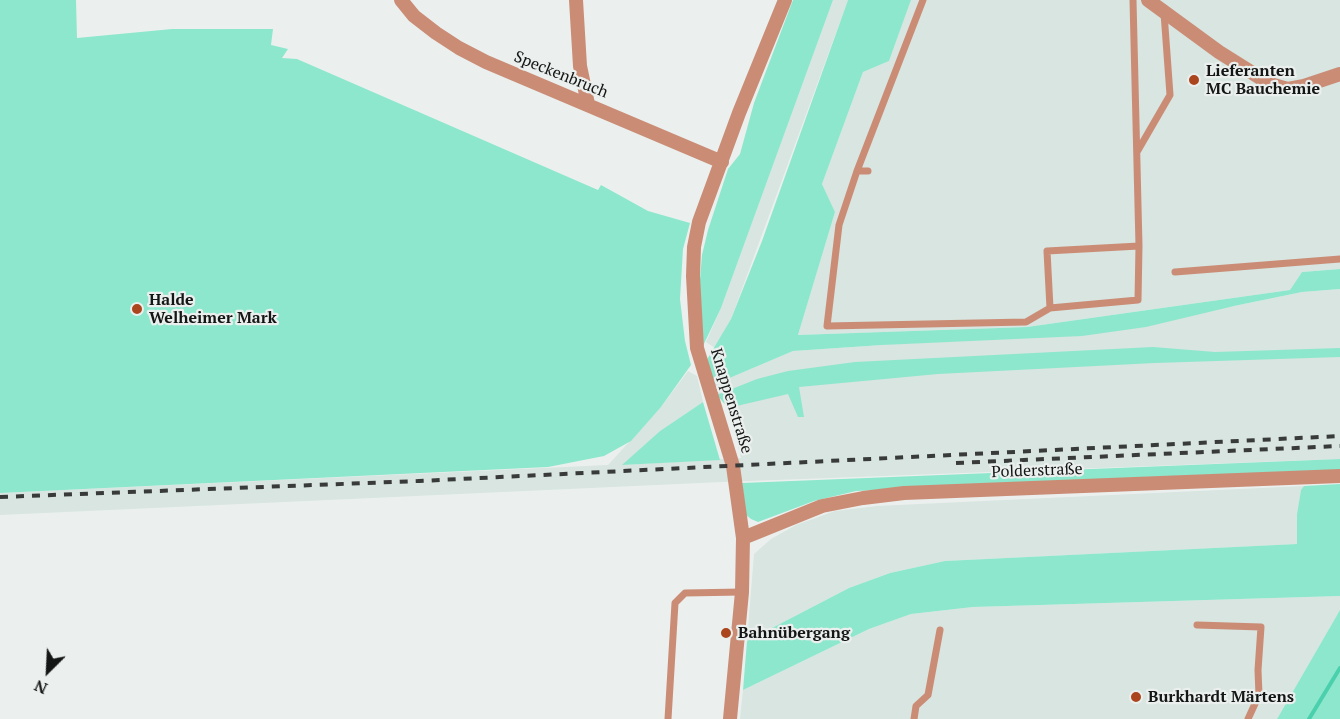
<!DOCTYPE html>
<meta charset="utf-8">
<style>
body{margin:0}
#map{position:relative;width:1340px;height:719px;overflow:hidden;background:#ebf0ee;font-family:"PT Serif",serif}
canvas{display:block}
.north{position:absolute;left:18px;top:641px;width:60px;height:60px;-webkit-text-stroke:4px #ebf0ee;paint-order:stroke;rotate:204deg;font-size:16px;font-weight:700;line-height:24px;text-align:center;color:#141515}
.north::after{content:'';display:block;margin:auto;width:21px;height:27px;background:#141515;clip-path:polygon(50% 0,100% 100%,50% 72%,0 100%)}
</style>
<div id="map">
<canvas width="1340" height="719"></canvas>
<div class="north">N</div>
</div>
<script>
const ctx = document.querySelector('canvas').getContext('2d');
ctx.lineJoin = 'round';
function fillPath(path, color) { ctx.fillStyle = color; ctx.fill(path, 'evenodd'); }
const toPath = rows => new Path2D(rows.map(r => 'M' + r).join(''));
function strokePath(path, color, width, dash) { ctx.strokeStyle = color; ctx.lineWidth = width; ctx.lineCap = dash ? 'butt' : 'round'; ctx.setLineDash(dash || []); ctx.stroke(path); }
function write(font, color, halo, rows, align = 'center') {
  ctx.font = font + ' "PT Serif",serif'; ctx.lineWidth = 4.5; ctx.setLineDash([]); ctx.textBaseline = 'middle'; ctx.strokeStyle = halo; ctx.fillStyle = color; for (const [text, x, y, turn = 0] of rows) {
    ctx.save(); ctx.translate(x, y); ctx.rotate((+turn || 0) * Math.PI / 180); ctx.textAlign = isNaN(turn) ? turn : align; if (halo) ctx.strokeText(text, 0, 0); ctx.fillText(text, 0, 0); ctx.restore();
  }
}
fillPath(toPath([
 [833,0,848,0,731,319,715,348,706,342,721,308],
 [911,0,1340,0,1340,269,1302,272,1290,290,1027,327,798,335,835,212,822,184,863,72,889,61],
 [1340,289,1340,459,722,482,0,515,0,493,608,465,661,407,688,371,697,376,703,402,660,431,623,465,741,458,728,408,717,395,713,385,793,351,882,345,1234,306,1302,292],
 [1304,486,1301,491,1297,514,1298,544,945,561,890,573,849,588,747,641,754,554,771,539,796,525,835,511,877,506],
 [1340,596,1340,610,1277,719,740,719,743,690,869,629,911,614,973,607]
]), '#d8e5e0');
fillPath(toPath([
 [0,0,76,0,77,38,172,29,273,29,271,45,288,49,282,58,297,59,598,190,601,185,648,211,690,223,683,249,680,299,685,341,691,365,661,407,631,441,604,456,548,467,0,493],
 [793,0,833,0,721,308,702,348,699,291,702,255,708,230,728,169,740,154,754,103],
 [848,0,911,0,889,61,863,72,822,184,835,212,798,335,1027,327,1290,290,1302,272,1340,269,1340,289,1302,292,1234,306,1146,327,1082,336,882,345,793,351,713,385,705,363,731,319,762,241],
 [1153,347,1215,352,1340,348,1340,357,1155,363,938,374,799,387,804,417,798,417,788,394,728,408,717,395,757,379,788,371,855,362],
 [703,402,720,460,622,465,660,431],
 [1340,459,1340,470,856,491,814,501,758,522,751,519,746,515,742,483],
 [1340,484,1340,596,973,607,911,614,869,629,743,690,747,641,849,588,890,573,945,561,1297,544,1297,514,1301,490,1304,486],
 [1340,610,1340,719,1277,719]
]), '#8de7cc');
strokePath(toPath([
 [1309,719,1340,668]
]), '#4bd0ae', 4);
strokePath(toPath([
 [923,0,857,171,839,225,827,326,1026,322,1050,308,1047,251,1139,246,1133,0],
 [1137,152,1170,95,1164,13],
 [857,171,868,171],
 [1175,272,1340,259],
 [1050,308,1138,300,1139,246],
 [1197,625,1261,627,1258,670,1259,695,1248,719],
 [668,719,675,603,685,593,742,592],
 [914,719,916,706,928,695,940,630]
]), '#cb8c76', 7);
strokePath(toPath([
 [401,0,414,16,436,33,459,48,486,62,722,162],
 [576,0,580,66,588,104],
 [1148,0,1219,52,1270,84,1288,89,1304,86,1340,74],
 [743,538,822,506,863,498,904,493,1340,476],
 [730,719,742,592,743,538,733,466,697,348,693,276,694,247,699,222,739,113,785,0]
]), '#cb8c76', 14);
strokePath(toPath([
 [956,463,1340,446],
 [0,497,419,481,1340,436]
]), '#393b3b', 4, [8, 8]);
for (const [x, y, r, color] of [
 [1194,80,6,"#ab451d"],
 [137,309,6,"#ab451d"],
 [726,633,6,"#ab451d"],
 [1136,697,6,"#ab451d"]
]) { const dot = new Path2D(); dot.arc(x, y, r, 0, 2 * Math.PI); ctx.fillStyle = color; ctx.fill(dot); strokePath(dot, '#ebf0ee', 2); }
write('bold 16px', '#141515', '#ebf0ee', [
 ["Lieferanten",1206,71],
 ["MC Bauchemie",1206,89],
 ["Halde",149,300],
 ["Welheimer Mark",149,318],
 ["Bahnübergang",738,633],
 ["Burkhardt Märtens",1148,697]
], 'left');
write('16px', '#141515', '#ebf0ee', [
 ["Speckenbruch",561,75,22],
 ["Knappenstraße",731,401,73],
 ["Polderstraße",1037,471,-2]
]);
</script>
